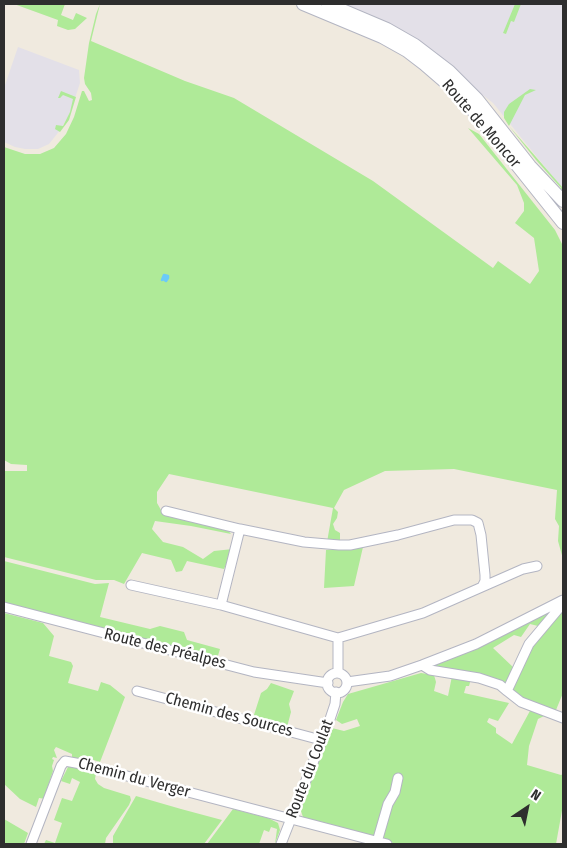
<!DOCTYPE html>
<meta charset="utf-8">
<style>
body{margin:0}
#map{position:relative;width:567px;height:848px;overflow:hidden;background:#f0eadf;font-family:"Fira Sans Condensed",sans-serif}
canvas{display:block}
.frame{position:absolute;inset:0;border:5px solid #2e2e2e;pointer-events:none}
.north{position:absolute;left:502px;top:783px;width:50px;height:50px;-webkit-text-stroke:4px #fff;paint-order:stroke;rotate:34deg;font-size:14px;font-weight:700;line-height:20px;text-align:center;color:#2e2e2e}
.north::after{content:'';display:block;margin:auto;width:18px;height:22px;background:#2e2e2e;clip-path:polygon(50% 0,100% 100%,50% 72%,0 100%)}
</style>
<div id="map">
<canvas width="567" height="848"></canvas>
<div class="frame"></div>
<div class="north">N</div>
</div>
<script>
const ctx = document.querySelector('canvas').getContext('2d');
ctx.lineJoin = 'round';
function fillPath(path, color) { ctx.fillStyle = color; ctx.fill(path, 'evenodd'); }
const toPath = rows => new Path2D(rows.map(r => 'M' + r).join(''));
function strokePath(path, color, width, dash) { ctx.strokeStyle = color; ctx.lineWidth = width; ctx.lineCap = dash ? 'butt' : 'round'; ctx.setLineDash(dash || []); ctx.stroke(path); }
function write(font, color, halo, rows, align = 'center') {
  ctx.font = font + ' "Fira Sans Condensed",sans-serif'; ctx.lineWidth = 5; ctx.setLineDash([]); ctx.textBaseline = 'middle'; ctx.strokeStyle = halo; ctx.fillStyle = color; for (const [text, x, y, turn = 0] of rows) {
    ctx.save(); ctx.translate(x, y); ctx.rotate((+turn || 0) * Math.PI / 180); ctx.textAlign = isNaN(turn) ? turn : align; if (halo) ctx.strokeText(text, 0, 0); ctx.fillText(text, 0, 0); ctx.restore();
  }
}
fillPath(toPath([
 [344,4,563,4,563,189,493,103,392,25],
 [18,47,79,70,80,83,70,113,61,129,49,144,38,149,25,149,15,147,4,142,4,88]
]), '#e3e0e8');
fillPath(toPath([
 [14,4,65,4,61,15,73,20,76,13,87,18,75,29,68,30,57,26,58,20],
 [100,4,91,41,185,81,234,98,373,181,493,268,498,261,530,284,539,271,534,238,515,223,524,211,524,203,517,185,468,128,479,134,555,230,563,246,563,559,558,541,559,526,555,519,557,490,454,469,385,471,344,490,334,508,338,512,337,518,333,524,335,530,340,533,340,540,346,542,327,542,333,508,169,474,157,492,157,503,161,510,174,517,226,528,231,534,191,526,155,521,152,529,163,542,183,547,203,559,214,551,233,549,224,569,187,561,182,571,176,572,171,560,142,553,124,584,114,580,96,580,4,557,4,471,27,471,27,465,11,464,4,460,4,147,25,154,40,154,54,148,66,134,74,117,82,91,84,91,89,101,92,100,91,93,85,84,84,78,89,43,96,14],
 [515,4,521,4,514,22,511,21,506,34,503,33],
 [530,89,536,90,525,95,509,126,563,188,563,193,560,190,561,188,536,160,509,126,504,118,504,112,509,104],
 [61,91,76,97,69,120,60,132,55,129,56,125,63,126,70,112,73,99,63,95,60,98,58,98],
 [363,547,354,586,324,588,326,550],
 [4,561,95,584,109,583,100,617,150,629,160,626,184,632,187,640,220,649,217,659,4,603],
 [554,608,555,609,538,626,530,624,521,637,514,635,493,648,514,668,506,685,433,668,436,664],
 [563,608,563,693,556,710,552,711,526,701,513,691,513,689,530,646],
 [4,613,43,623,54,636,49,656,71,662,73,666,68,683,98,691,101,682,110,685,125,697,100,762,81,756,77,759,72,758,72,754,56,747,54,750,57,758,53,757,52,759,54,760,52,766,53,771,47,789,50,791,46,799,39,798,36,807,20,799,4,784],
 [421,673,434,675,436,682,434,691,448,696,452,676,471,679,469,686,466,686,464,693,509,703,498,721,489,718,487,722,496,728,496,733,512,744,531,709,546,715,538,719,529,746,527,765,561,775,563,774,563,805,556,844,397,844,306,820,303,817,301,811,303,802,332,728,344,731,360,726,357,719,342,724,336,720,343,702,348,694],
 [271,683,294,691,289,704,291,712,287,727,253,718,261,693,267,689],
 [68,767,72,767,96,773,95,779,98,784,104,788,130,796,131,800,129,805,106,838,105,844,44,844,46,840,55,843,62,823,54,820,62,798,72,801,80,782,72,778,70,784,61,781],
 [136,796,181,809,222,820,204,844,113,844,113,836],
 [233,809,268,818,278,823,280,830,275,844,277,829,271,827,269,832,264,830,259,844,207,844],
 [4,819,28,833,24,844,4,844]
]), '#afea98');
strokePath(toPath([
 [162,280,164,275,168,276,168,278,166,281,163,279,164,277,166,276,167,278,167,279,164,279,165,277,167,278,165,278]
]), '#6bcaf9', 2.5);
const street = toPath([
 [166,511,240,529],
 [131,585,221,605],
 [482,587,523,569,537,566],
 [563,600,561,606,529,644,507,691,521,702,563,718],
 [4,607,254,672,328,683],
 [338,638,221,605,240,529,304,542,339,545,350,545,398,535,454,520,472,520,478,523,481,535,485,575,485,581,482,587,423,613,338,638,338,673],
 [422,665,430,670,479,678,500,685,507,691],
 '327 683a10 10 0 1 1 20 0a10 10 0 1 1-20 0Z',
 [347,682,390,676,422,665,476,644,563,600],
 [137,691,321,740],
 [377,842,388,804,395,792,398,778],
 [31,844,61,766,65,761,81,764,387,844],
 [281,844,329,722,335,704,336,692]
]);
const secondary = toPath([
 [303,4,382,37,407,51,424,64,453,89,476,114,563,223],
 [328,4,387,29,415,45,449,71,477,99,530,166,563,201]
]);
strokePath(street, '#b3b5c2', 11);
strokePath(secondary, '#b3b5c2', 14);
strokePath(street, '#fff', 9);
strokePath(secondary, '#fff', 12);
write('16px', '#2e2e2e', '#fff', [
 ["Route de Moncor",481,124,49],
 ["Route des Préalpes",165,649,14],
 ["Chemin des Sources",229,715,15],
 ["Route du Coulat",310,769,-69],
 ["Chemin du Verger",134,778,15]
]);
</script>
